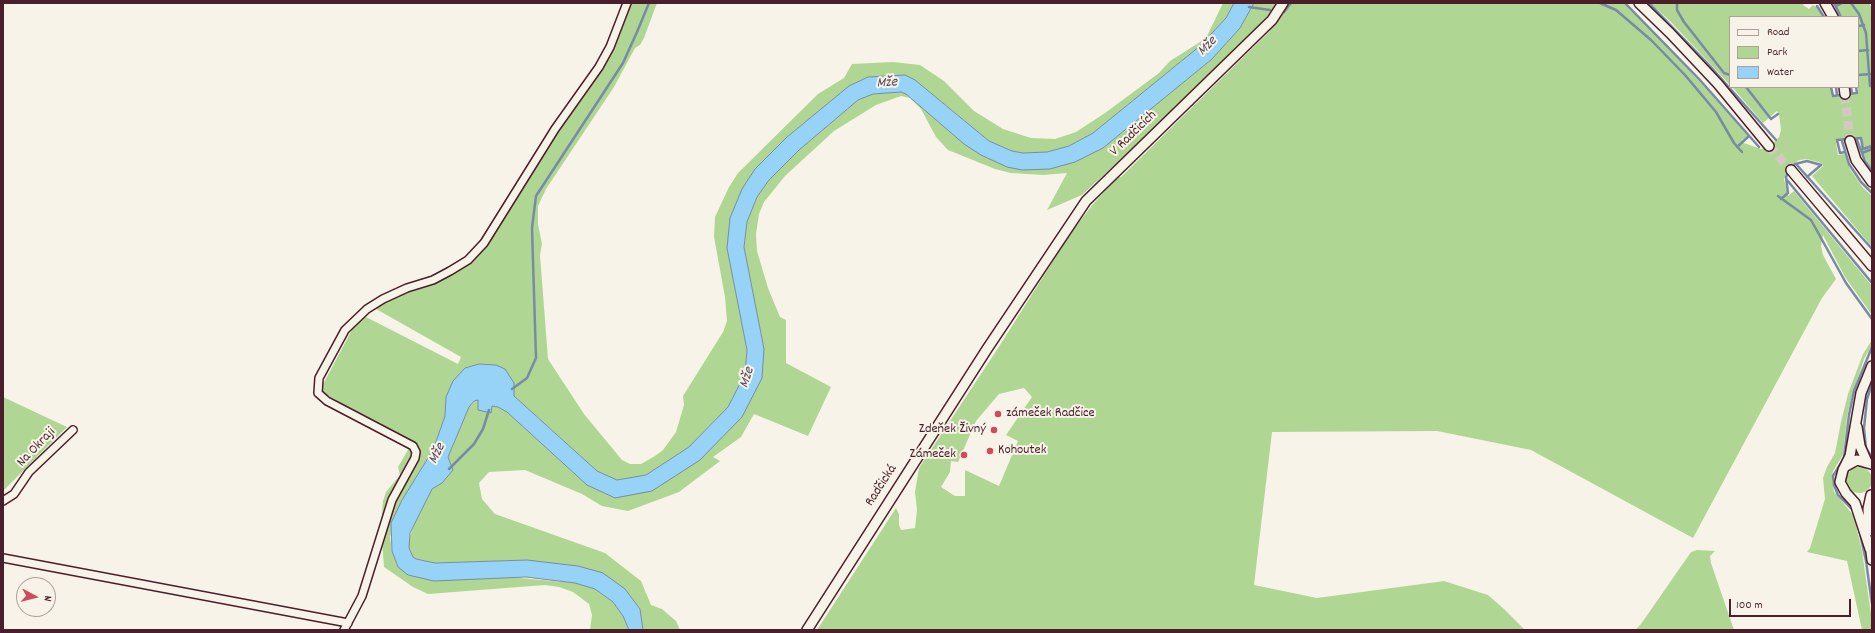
<!DOCTYPE html>
<meta charset="utf-8">
<style>
body{margin:0}
#map{position:relative;width:1875px;height:633px;overflow:hidden;background:#f7f3e8;font-family:Dekko,sans-serif}
canvas{display:block}
.frame{position:absolute;inset:0;border:4px solid #4a1f2b;pointer-events:none}
.legend{position:absolute;left:1729px;top:16px;width:130px;height:72px;box-sizing:border-box;background:#f7f3e8;border:1px solid #b29e9c;margin:0;padding:5px 7px;list-style:none;font-size:12px;color:#4a1f2b}
.legend li{display:flex;align-items:center;gap:8px;height:20px}
.legend b{width:20px;border:1px solid #b29e9c}
.north{position:absolute;left:16px;top:577px;width:40px;height:40px;box-sizing:border-box;background:#f7f3e8;border:1px solid #b29e9c;border-radius:50%;rotate:97deg;font-size:11px;font-weight:700;line-height:16px;text-align:center;color:#4a1f2b}
.north::after{content:'';display:block;margin:auto;width:14px;height:18px;background:#d1495b;clip-path:polygon(50% 0,100% 100%,50% 72%,0 100%)}
.scale{position:absolute;left:1729px;top:599px;width:122px;height:18px;box-sizing:border-box;border:2px solid #4a1f2b;border-top:0;padding-left:5px;font-size:12px;line-height:14px;white-space:nowrap;color:#4a1f2b;-webkit-text-stroke:3px #f7f3e8;paint-order:stroke}
</style>
<div id="map">
<canvas width="1875" height="633"></canvas>
<div class="frame"></div>
<ul class="legend">
<li><b style="height:5px;background:#f7f3e8"></b>Road</li>
<li><b style="height:11px;background:#afd793"></b>Park</li>
<li><b style="height:11px;background:#96d3f6"></b>Water</li>
</ul>
<div class="north">N</div>
<div class="scale">100 m</div>
</div>
<script>
const ctx = document.querySelector('canvas').getContext('2d');
ctx.lineJoin = 'round';
function fillPath(path, color) { ctx.fillStyle = color; ctx.fill(path, 'evenodd'); }
const toPath = rows => new Path2D(rows.map(r => 'M' + r).join(''));
function strokePath(path, color, width, dash) { ctx.strokeStyle = color; ctx.lineWidth = width; ctx.lineCap = dash ? 'butt' : 'round'; ctx.setLineDash(dash || []); ctx.stroke(path); }
function write(font, color, halo, rows, align = 'center') {
  ctx.font = font + ' Dekko,sans-serif'; ctx.lineWidth = 4; ctx.setLineDash([]); ctx.textBaseline = 'middle'; ctx.strokeStyle = halo; ctx.fillStyle = color; for (const [text, x, y, turn = 0] of rows) {
    ctx.save(); ctx.translate(x, y); ctx.rotate((+turn || 0) * Math.PI / 180); ctx.textAlign = isNaN(turn) ? turn : align; if (halo) ctx.strokeText(text, 0, 0); ctx.fillText(text, 0, 0); ctx.restore();
  }
}
fillPath(toPath([
 [624,3,657,3,644,38,640,45,635,48,614,87,546,189,538,206,538,224,542,244,540,255,548,359,584,414,622,460,630,464,641,464,655,456,663,450,676,432,684,405,683,396,723,332,727,321,725,297,714,237,715,217,729,187,738,173,818,94,844,78,852,64,893,62,920,65,944,81,974,111,1003,129,1031,138,1055,139,1076,132,1105,113,1159,73,1170,61,1200,42,1208,34,1223,3,1234,3,1226,18,1200,46,1093,133,1069,146,1047,152,1023,153,1012,151,989,141,915,80,868,77,849,86,787,137,727,248,747,350,745,374,728,407,689,447,646,475,617,480,597,471,514,396,514,383,496,365,479,364,465,368,446,397,445,416,433,450,402,500,390,537,392,551,398,567,575,583,595,589,613,602,623,616,629,630,590,630,592,615,589,604,573,592,559,587,545,585,428,594,413,587,384,567,381,526,383,501,386,492,400,475,398,467,412,443,355,412,320,390,355,324,366,317,458,364,461,357,369,305,395,289,436,274,461,261,475,248,581,90,601,57],
 [1254,3,1281,3,1166,117,1082,195,1047,210,1067,173,1043,175,1011,173,995,169,948,150,936,137,921,109,910,98,901,96,876,105,834,131,785,176,764,202,759,214,756,234,757,251,768,288,780,317,786,320,786,363,831,387,808,436,754,414,741,437,713,457,720,461,679,492,628,511,602,506,582,494,525,470,489,472,479,483,482,499,495,514,605,553,641,581,651,605,662,609,676,621,680,630,643,630,640,609,625,589,527,560,435,563,416,559,413,557,409,548,409,540,415,520,432,489,442,483,453,470,448,457,469,407,474,401,479,400,478,410,491,406,498,407,507,412,587,485,615,498,700,460,764,349,744,247,747,222,757,197,769,180,799,150,858,100,873,94,901,92,906,94,964,144,1007,167,1103,148,1212,59,1240,28],
 [1288,3,1624,3,1667,45,1748,136,1742,140,1744,143,1761,149,1771,146,1779,137,1781,130,1779,114,1777,111,1763,123,1732,87,1831,87,1832,97,1858,94,1858,17,1840,17,1833,3,1869,3,1872,9,1872,170,1861,150,1864,149,1862,137,1837,140,1836,143,1838,155,1845,154,1850,169,1863,188,1872,196,1872,247,1812,176,1823,166,1821,163,1807,159,1799,160,1790,166,1784,179,1788,196,1794,191,1872,286,1872,315,1845,277,1823,235,1821,246,1823,255,1836,279,1822,298,1693,538,1531,450,1437,431,1272,432,1254,585,1317,598,1444,581,1488,595,1504,609,1525,630,817,630,896,508,899,514,899,525,901,530,915,528,917,510,915,492,919,468,1000,345,1072,231,1094,203,1118,177,1121,177,1269,32],
 [1024,388,1032,397,1006,435,1018,441,999,486,965,470,965,496,955,496,941,487,950,472,951,461,958,462,976,421,999,394],
 [1650,3,1805,3,1803,5,1809,9,1813,5,1818,8,1823,17,1730,17,1730,85,1670,21],
 [1872,340,1872,345,1864,359,1851,399,1847,417,1843,455,1833,471,1832,478,1834,492,1854,516,1862,551,1872,621,1872,630,1862,630,1847,561,1807,552,1810,548,1825,499,1823,478,1827,467,1835,453,1841,422,1848,394,1863,354],
 [3,397,67,427,3,491],
 '1846 480a13 13 0 1 1 26 0a13 13 0 1 1-26 0Z',
 [1697,550,1715,551,1710,556,1711,563,1734,630,1635,630,1641,624,1691,552]
]), '#afd793');
const water = toPath([
 [1234,3,1254,3,1240,28,1212,59,1103,148,1075,162,1050,169,1022,170,1007,167,981,155,964,144,906,94,901,92,873,94,858,100,799,150,769,180,757,197,747,222,744,247,764,349,762,378,742,417,700,460,652,491,615,498,587,485,507,412,498,407,492,406,491,413,478,410,478,400,474,401,469,407,448,457,453,470,442,483,432,489,410,533,409,548,413,557,416,559,435,563,527,560,578,566,603,573,625,589,640,609,643,630,629,630,623,616,613,602,595,589,575,583,526,577,434,581,408,575,398,567,392,551,391,523,402,500,433,450,445,416,446,397,453,381,465,368,479,364,496,365,505,369,514,383,514,396,597,471,617,480,646,475,689,447,728,407,745,374,747,350,727,248,730,218,742,189,755,169,787,137,849,86,868,77,905,75,915,80,989,141,1012,151,1023,153,1047,152,1069,146,1093,133,1200,46,1226,18,1234,3]
]);
fillPath(water, '#96d3f6');
strokePath(water, '#788ba5', 1);
strokePath(toPath([
 [1600,3,1616,10,1651,40,1685,75,1716,112,1734,143,1742,152],
 [1625,3,1699,79,1759,147],
 [1649,3,1710,66,1776,140],
 [1677,3,1677,10,1684,22,1724,73,1730,75],
 [1834,3,1841,17],
 [1851,3,1859,14,1866,33,1870,86],
 [1817,6,1824,17],
 [1836,6,1842,3],
 [1249,7,1270,10],
 [1284,12,1291,3],
 [1858,26,1864,25],
 [1858,51,1868,50],
 [1858,75,1871,74],
 [1746,87,1771,119,1778,114],
 [1831,87,1833,96,1857,93,1856,87],
 [1836,87,1837,95],
 [1851,87,1852,93],
 [1857,140,1865,161,1872,171],
 [1842,141,1849,164,1861,182,1872,193],
 [1737,147,1749,136],
 [1863,149,1872,146],
 [1845,152,1840,153,1837,140,1861,138,1863,149],
 [1862,153,1872,149],
 [1796,164,1872,249],
 [1787,180,1872,283],
 [1778,196,1811,220,1846,283,1872,319],
 [1781,199,1788,193,1786,177,1789,170,1795,164,1807,161,1821,165,1807,177],
 [1872,384,1867,399,1864,428,1866,448,1872,458],
 [512,389,527,378,536,358,532,228,536,196,623,63,637,32,649,3],
 [449,469,474,444,483,429,489,410],
 [1853,510,1838,495,1834,485,1833,476,1844,458,1849,415,1854,391,1872,347],
 [1858,524,1866,561,1872,604]
]), '#788ba5', 2.5);
strokePath(toPath([
 [1845,94,1850,141],
 [1769,146,1791,170]
]), '#d4c9c2', 9, [9, 4.5]);
const street = toPath([
 [3,501,14,494,29,472,73,430],
 [3,558,348,623],
 [344,630,362,596,392,500,415,458,416,452,413,446,327,401,318,393,319,378,345,330,367,309,383,299,407,288,433,280,450,271,468,260,484,243,555,129,599,67,610,47,627,3]
]);
const secondary = toPath([
 [1639,3,1670,33,1718,84,1769,146],
 [1825,3,1833,17],
 [1844,87,1845,94],
 [1850,141,1856,160,1872,182],
 [1791,170,1872,266],
 [1857,427,1860,446,1867,462],
 [1846,466,1857,460,1871,464],
 [1869,531,1868,509,1871,495],
 [1870,544,1872,560],
 [1870,549,1855,503,1846,493,1840,482,1843,470,1850,456,1861,393,1872,366],
 [807,630,987,349,1086,201,1272,20,1283,3]
]);
strokePath(street, '#4a1f2b', 10);
strokePath(secondary, '#4a1f2b', 12);
strokePath(street, '#f7f3e8', 7);
strokePath(secondary, '#f7f3e8', 9);
for (const [x, y, r, color] of [
 [998,414,4,"#d1495b"],
 [994,430,4,"#d1495b"],
 [990,451,4,"#d1495b"],
 [964,455,4,"#d1495b"]
]) { const dot = new Path2D(); dot.arc(x, y, r, 0, 2 * Math.PI); ctx.fillStyle = color; ctx.fill(dot); strokePath(dot, '#f7f3e8', 1.5); }
write('14px', '#4a1f2b', '#f7f3e8', [
 ["V Radčicích",1134,134,-44],
 ["Na Okraji",37,448,-46],
 ["Radčická",882,486,-57]
]);
write('14px', '#4a1f2b', '#f7f3e8', [
 ["zámeček Radčice",1006,414],
 ["Zdeňek Živný",986,430,"right"],
 ["Kohoutek",998,451],
 ["Zámeček",956,455,"right"]
], 'left');
write('italic 15px', '#5d4c5e', '#f7f3e8', [
 ["Mže",1208,47,-45],
 ["Mže",887,84,-3],
 ["Mže",748,378,-72],
 ["Mže",438,454,-64]
]);
</script>
